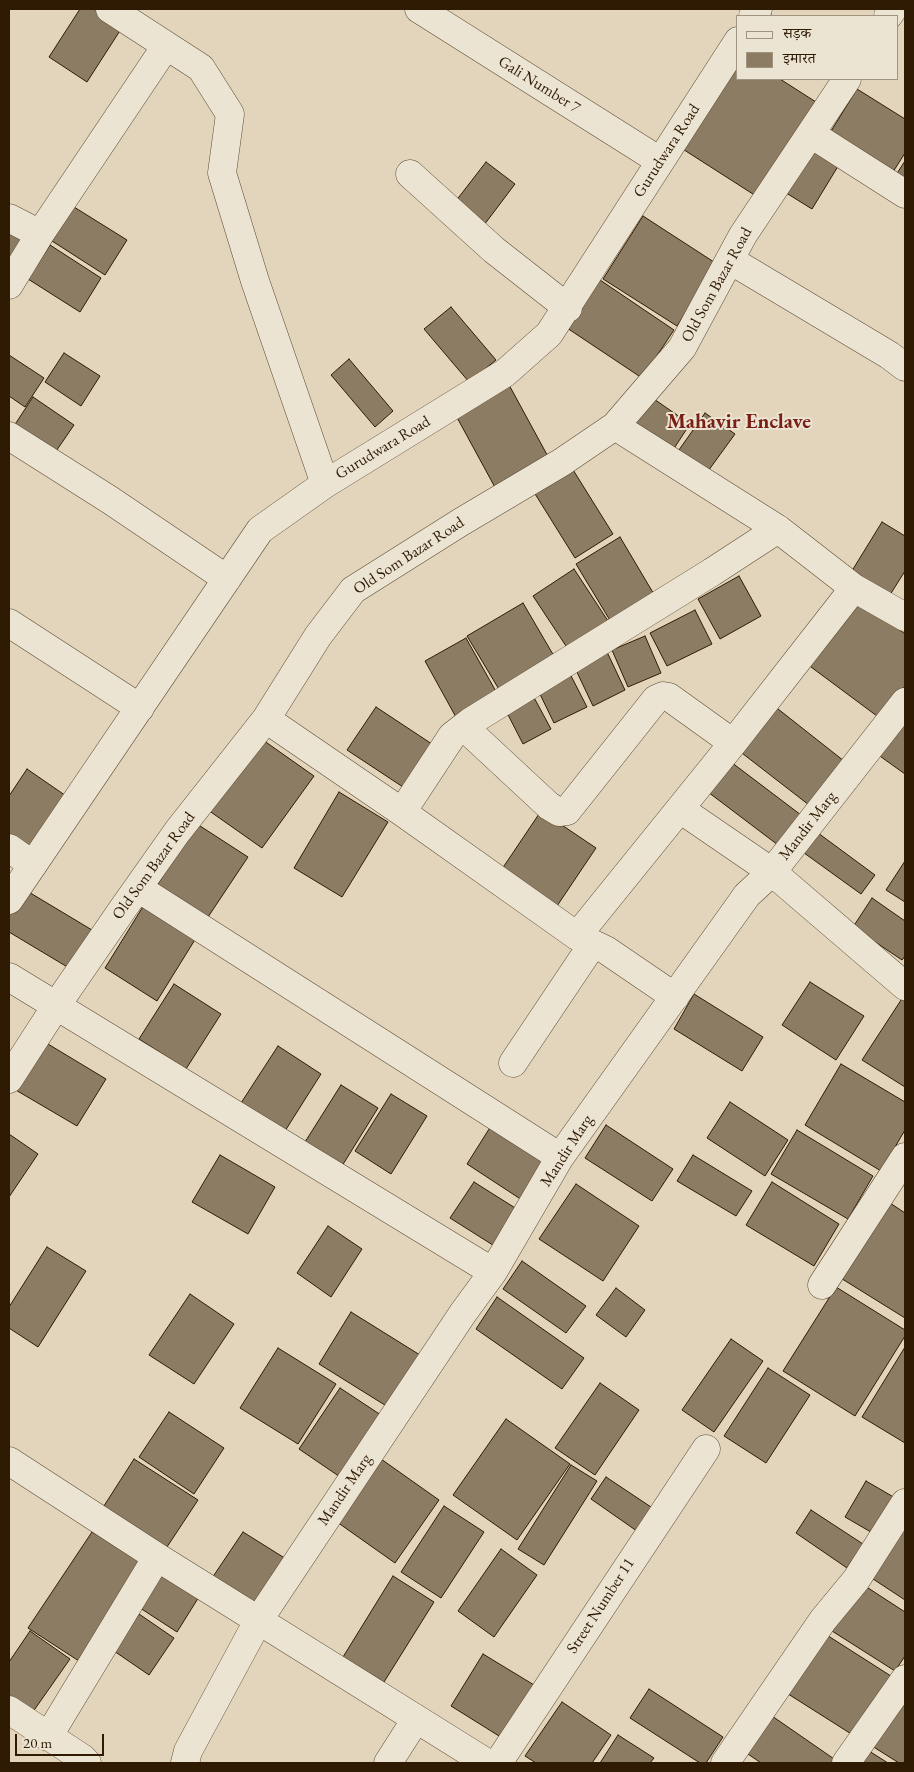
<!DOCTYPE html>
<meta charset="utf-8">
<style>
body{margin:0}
#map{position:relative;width:914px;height:1772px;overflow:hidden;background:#e2d5bc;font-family:"EB Garamond","Noto Serif Devanagari",serif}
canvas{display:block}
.frame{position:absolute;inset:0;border:10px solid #2f1b04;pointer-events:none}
.legend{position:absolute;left:736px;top:15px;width:162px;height:65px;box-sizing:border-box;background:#ece4d3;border:1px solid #a09480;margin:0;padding:6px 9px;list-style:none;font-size:15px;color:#2f1b04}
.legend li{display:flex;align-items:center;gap:10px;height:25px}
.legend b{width:25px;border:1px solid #a09480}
.scale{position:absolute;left:15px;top:1734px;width:89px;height:22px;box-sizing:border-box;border:2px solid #2f1b04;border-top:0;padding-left:6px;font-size:15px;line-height:18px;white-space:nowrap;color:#2f1b04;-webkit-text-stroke:4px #ece4d3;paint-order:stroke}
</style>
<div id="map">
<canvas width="914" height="1772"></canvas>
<div class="frame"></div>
<ul class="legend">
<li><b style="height:6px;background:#ece4d3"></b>सड़क</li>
<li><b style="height:14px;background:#8c7c64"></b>इमारत</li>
</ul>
<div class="scale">20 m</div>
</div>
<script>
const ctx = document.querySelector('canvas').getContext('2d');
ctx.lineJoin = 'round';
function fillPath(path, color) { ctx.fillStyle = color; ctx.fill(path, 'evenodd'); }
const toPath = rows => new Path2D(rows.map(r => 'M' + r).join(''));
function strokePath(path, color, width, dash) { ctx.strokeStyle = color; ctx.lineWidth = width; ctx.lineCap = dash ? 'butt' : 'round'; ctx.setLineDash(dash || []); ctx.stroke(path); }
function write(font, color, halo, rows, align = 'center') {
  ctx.font = font + ' "EB Garamond",serif'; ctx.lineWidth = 4; ctx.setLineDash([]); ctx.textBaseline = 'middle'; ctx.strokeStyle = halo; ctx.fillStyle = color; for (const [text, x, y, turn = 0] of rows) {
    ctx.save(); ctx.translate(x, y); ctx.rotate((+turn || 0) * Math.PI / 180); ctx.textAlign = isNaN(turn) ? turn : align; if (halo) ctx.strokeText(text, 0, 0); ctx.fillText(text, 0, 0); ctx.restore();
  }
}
const building = toPath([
 [80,9,97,9,123,26,87,82,49,57,80,9],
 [738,52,738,79,780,79,816,102,756,196,678,146,738,52],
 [857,89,905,119,905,153,891,175,828,136,857,89],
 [812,146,840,163,812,209,783,191,812,146],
 [905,161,905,185,894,178,905,161],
 [486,162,515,184,481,229,452,206,486,162],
 [74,207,127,240,105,275,52,241,74,207],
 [643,216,717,264,677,326,603,279,643,216],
 [9,223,28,236,9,263,9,223],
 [50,245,101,278,80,312,28,279,50,245],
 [600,280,674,330,642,378,567,328,600,280],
 [451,307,496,360,469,382,424,329,451,307],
 [64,353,100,376,81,406,45,382,64,353],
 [9,355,44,378,25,407,9,396,9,355],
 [349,359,393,411,375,427,331,375,349,359],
 [508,383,551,462,497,491,454,412,508,383],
 [33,397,74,425,50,460,10,432,33,397],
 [651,397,690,424,669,456,629,429,651,397],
 [705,413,735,434,703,478,674,457,705,413],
 [570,465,613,534,575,558,532,489,570,465],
 [882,522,905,536,905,571,888,598,850,574,882,522],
 [620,537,655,596,611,622,576,564,620,537],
 [574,569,610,624,570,652,533,596,574,569],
 [739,576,761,616,720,639,698,599,739,576],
 [857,598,905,634,905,686,881,719,807,664,857,598],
 [523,603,558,663,503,696,467,636,523,603],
 [695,610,712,644,667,666,650,633,695,610],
 [645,636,661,673,628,687,612,650,645,636],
 [466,638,498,695,457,719,425,661,466,638],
 [607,652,625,690,593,706,575,668,607,652],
 [569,672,587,707,554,723,537,688,569,672],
 [531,692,551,729,523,744,504,707,531,692],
 [773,705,844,761,809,805,738,750,773,705],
 [376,707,438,748,409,791,347,750,376,707],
 [905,712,905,774,877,754,905,712],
 [260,738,314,776,262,848,208,810,260,738],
 [727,759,801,815,778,845,704,789,727,759],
 [27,769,72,800,35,855,9,837,9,796,27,769],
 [339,792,388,822,342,897,294,868,339,792],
 [541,811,596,848,555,909,500,872,541,811],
 [197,824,248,857,204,923,154,890,197,824],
 [814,830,875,875,861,894,800,850,814,830],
 [905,861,905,902,886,890,905,861],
 [22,888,97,933,74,971,9,932,9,910,22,888],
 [872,898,905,921,905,956,902,960,853,927,872,898],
 [144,905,196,938,157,1001,105,968,144,905],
 [810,982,864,1016,836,1060,782,1025,810,982],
 [174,984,221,1014,186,1069,139,1039,174,984],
 [694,994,763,1037,742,1071,674,1029,694,994],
 [905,994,905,1087,862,1060,905,994],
 [43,1041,106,1079,77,1126,14,1089,43,1041],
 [278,1046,321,1074,285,1131,241,1103,278,1046],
 [841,1064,905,1102,905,1130,881,1171,805,1125,841,1064],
 [341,1085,378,1108,342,1166,305,1142,341,1085],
 [391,1094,427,1116,391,1174,355,1151,391,1094],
 [730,1102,788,1140,765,1176,707,1138,730,1102],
 [606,1125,673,1169,652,1201,585,1158,606,1125],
 [491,1126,547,1162,522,1200,467,1164,491,1126],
 [797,1130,873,1176,848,1219,771,1174,797,1130],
 [9,1134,38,1154,9,1197,9,1134],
 [220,1155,275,1187,248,1234,192,1202,220,1155],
 [693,1155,752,1191,736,1216,677,1181,693,1155],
 [474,1182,520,1211,496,1247,450,1218,474,1182],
 [772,1182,839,1224,814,1266,746,1225,772,1182],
 [576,1184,639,1226,603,1281,539,1239,576,1184],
 [887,1201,905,1213,905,1318,839,1277,887,1201],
 [328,1226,362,1249,331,1297,297,1273,328,1226],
 [47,1247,86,1271,38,1347,9,1328,9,1307,47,1247],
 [522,1261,586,1306,566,1333,503,1289,522,1261],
 [836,1287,905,1330,905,1336,855,1416,783,1371,836,1287],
 [616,1288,645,1310,626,1337,596,1315,616,1288],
 [190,1294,234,1324,194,1384,149,1355,190,1294],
 [497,1297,584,1358,562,1389,476,1329,497,1297],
 [351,1312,428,1360,396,1412,319,1364,351,1312],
 [731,1339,763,1361,714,1432,682,1410,731,1339],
 [905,1347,905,1443,862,1417,905,1347],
 [278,1348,336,1384,298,1444,240,1408,278,1348],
 [768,1368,810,1395,766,1463,724,1436,768,1368],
 [600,1383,639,1410,595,1475,555,1448,600,1383],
 [340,1388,387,1419,346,1481,299,1449,340,1388],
 [169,1412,224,1448,194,1494,139,1457,169,1412],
 [506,1419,570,1464,517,1540,453,1495,506,1419],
 [134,1459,198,1500,165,1550,102,1509,134,1459],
 [381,1459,439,1500,395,1563,337,1522,381,1459],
 [571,1465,597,1481,544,1565,518,1549,571,1465],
 [606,1477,660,1513,644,1536,591,1499,606,1477],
 [866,1481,897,1499,876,1535,845,1517,866,1481],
 [444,1506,484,1532,441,1598,401,1572,444,1506],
 [811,1510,863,1544,847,1568,796,1533,811,1510],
 [905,1518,905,1600,867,1575,905,1518],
 [92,1532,146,1563,82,1663,28,1628,92,1532],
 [243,1532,291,1562,258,1617,208,1584,243,1532],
 [501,1549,537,1575,494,1637,458,1611,501,1549],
 [162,1567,202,1592,177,1632,137,1606,162,1567],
 [393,1576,434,1602,384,1682,343,1657,393,1576],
 [862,1584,905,1612,905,1656,895,1671,832,1631,862,1584],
 [139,1614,174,1638,149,1675,114,1651,139,1614],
 [30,1631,70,1659,30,1716,9,1701,9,1662,30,1631],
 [822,1632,894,1678,856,1737,785,1692,822,1632],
 [483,1654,539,1688,507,1741,451,1706,483,1654],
 [649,1689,723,1737,706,1763,700,1763,630,1718,649,1689],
 [905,1693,905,1763,899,1763,872,1746,905,1693],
 [562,1702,611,1735,592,1763,536,1763,525,1756,562,1702],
 [772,1716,837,1761,836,1763,761,1763,748,1754,772,1716],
 [618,1735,654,1758,650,1763,600,1763,618,1735],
 [869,1751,888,1763,862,1763,869,1751]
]);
fillPath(building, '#8c7c64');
strokePath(building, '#2f1b04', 1);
const street = toPath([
 [110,9,201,68,230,114,222,173,255,281,325,484],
 [419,9,660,161],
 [753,16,758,9],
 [888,16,893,9],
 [811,134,905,194],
 [410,174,494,250,568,308],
 [9,218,40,234],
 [730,260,889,355,905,367],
 [9,285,40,234,166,46],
 [615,426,778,529,854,588,905,617],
 [9,436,110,500,227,579],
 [9,623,140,708],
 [266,719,402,812,577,936,606,950,675,997],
 [464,727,549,806,559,812,567,811,656,699,663,696,669,697,733,743],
 [680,809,772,872,905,986],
 [402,812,452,736,470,722,712,572,778,529],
 [9,848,33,865],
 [138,888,560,1157],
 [9,900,260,530,325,484,505,373,549,334,738,41],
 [577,936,733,743,854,588],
 [9,977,493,1272],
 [513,1063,592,945],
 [9,1079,56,1006,122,910,177,832,266,719,318,636,353,590,461,522,562,462,615,426,682,348,743,235,847,79],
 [822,1285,905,1157],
 [9,1461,157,1557,487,1763],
 [9,1710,82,1758,87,1763],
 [48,1737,157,1557],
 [185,1763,188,1751,258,1621,463,1313,493,1272,560,1157,747,895,772,872,905,702],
 [388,1763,416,1719],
 [498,1763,706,1449],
 [725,1763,823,1620,856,1580,905,1503],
 [846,1763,905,1679]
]);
strokePath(street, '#5c4a32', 29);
strokePath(street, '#ece4d3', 28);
write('16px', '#2f1b04', '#ece4d3', [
 ["Gali Number 7",539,85,32],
 ["Gurudwara Road",667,151,-57],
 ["Old Som Bazar Road",717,285,-61],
 ["Gurudwara Road",383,448,-31],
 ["Old Som Bazar Road",409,556,-33],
 ["Mandir Marg",808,826,-52],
 ["Old Som Bazar Road",154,866,-54],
 ["Mandir Marg",567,1151,-57],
 ["Mandir Marg",345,1490,-56],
 ["Street Number 11",601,1606,-57]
]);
write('bold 21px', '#7a1f14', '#ece4d3', [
 ["Mahavir Enclave",739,422]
]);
</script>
